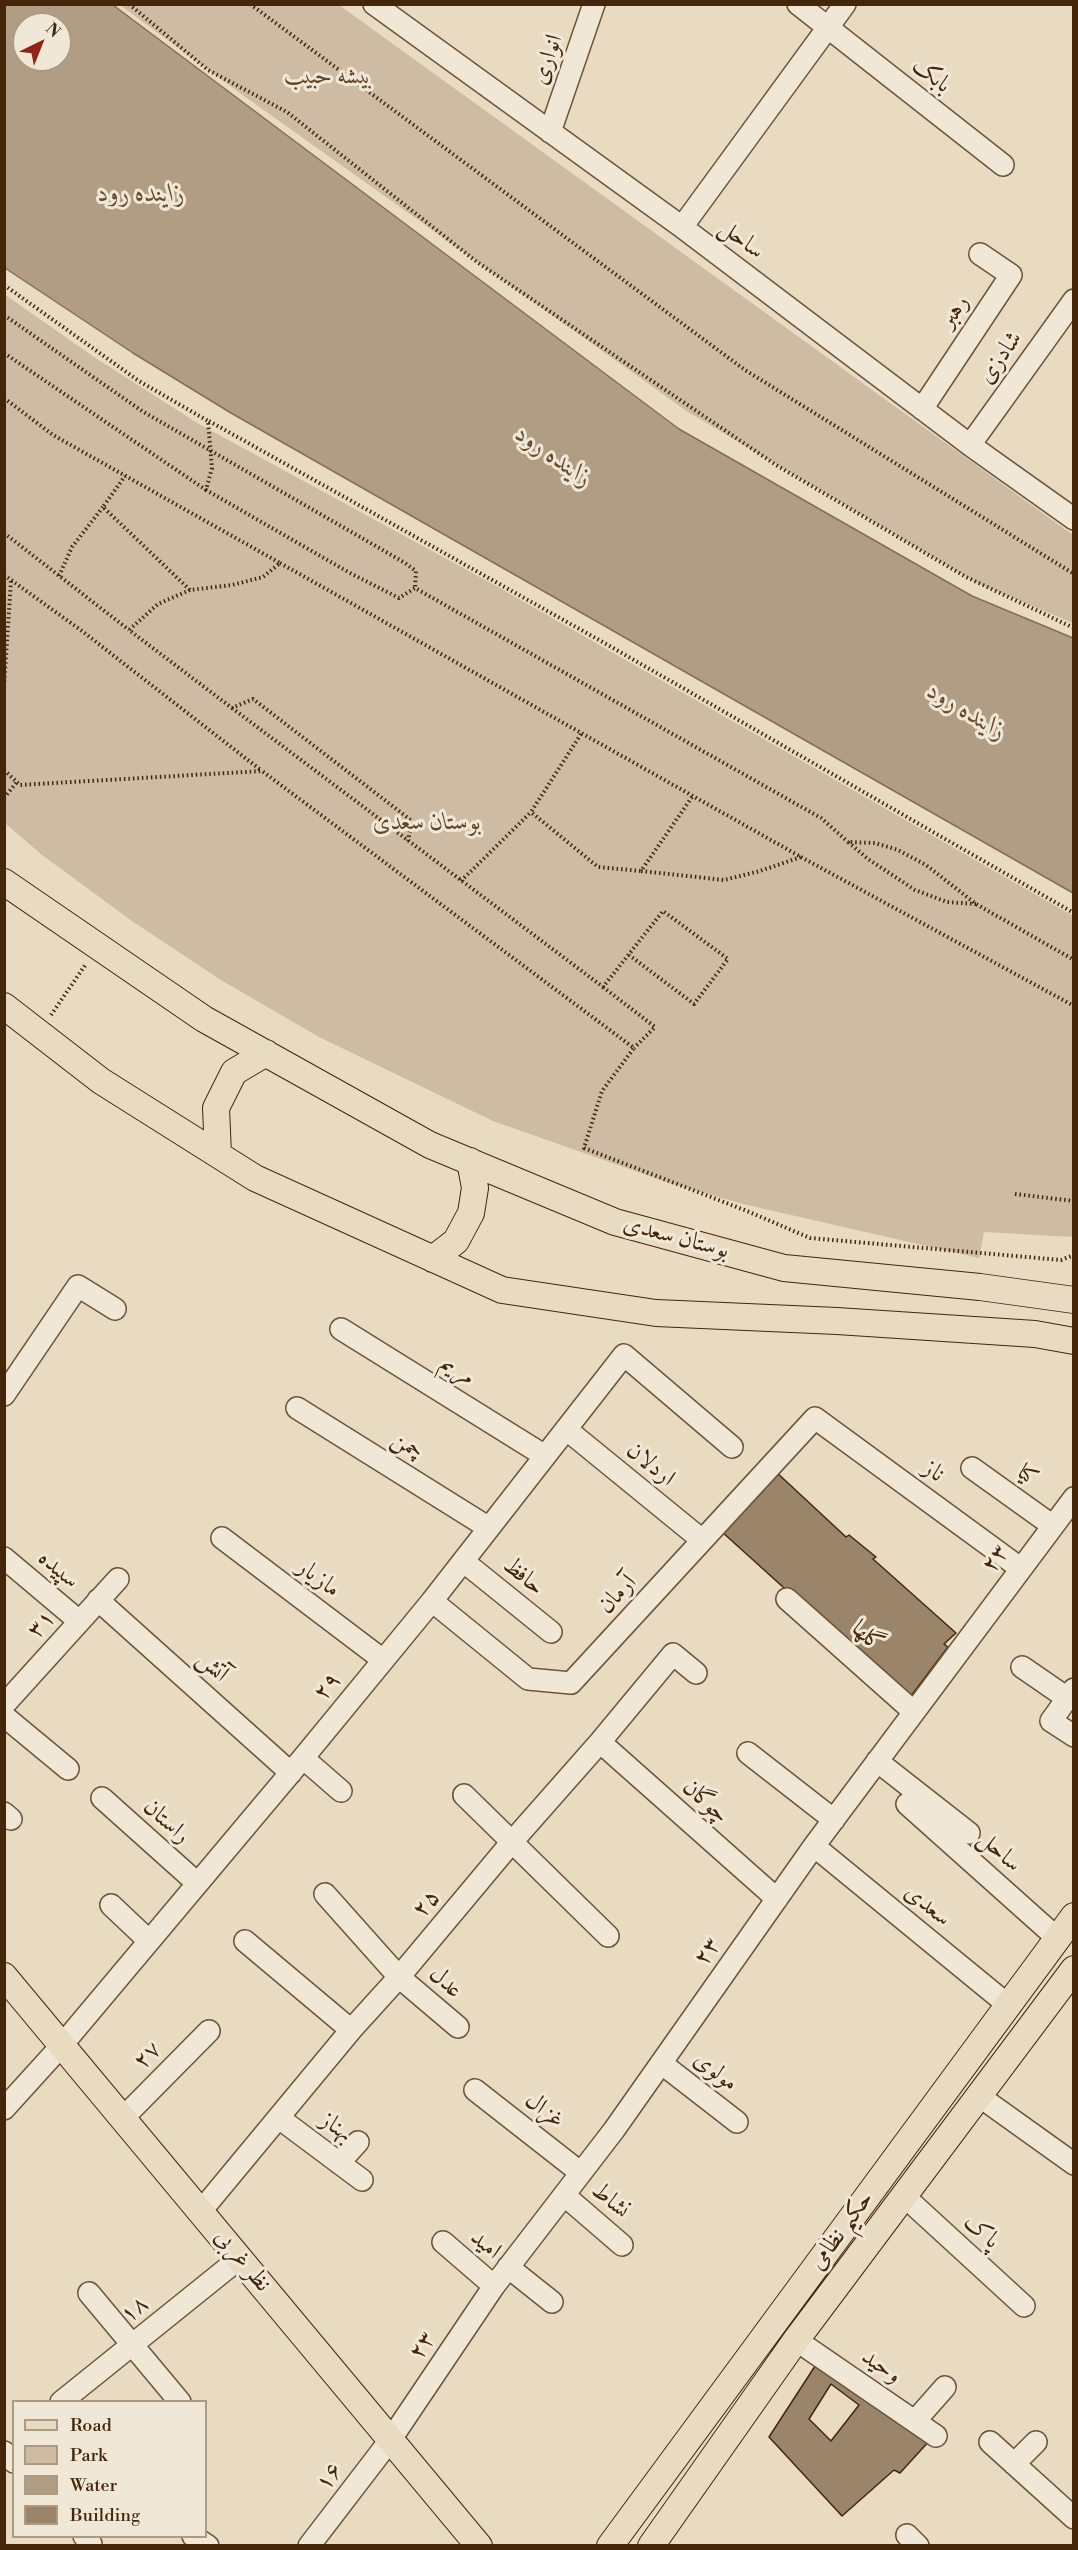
<!DOCTYPE html>
<meta charset="utf-8">
<style>
body{margin:0}
#map{position:relative;width:1078px;height:2550px;overflow:hidden;background:#e9dac2;font-family:"Libre Bodoni",serif}
canvas{display:block}
.frame{position:absolute;inset:0;border:6px solid #44270b;pointer-events:none}
.legend{position:absolute;left:12px;top:2400px;width:195px;height:138px;box-sizing:border-box;background:#f1e7d7;border:2px solid #ac9a85;margin:0;padding:8px 10px;list-style:none;font-size:18px;color:#44270b}
.legend li{display:flex;align-items:center;gap:12px;height:30px}
.legend b{width:30px;border:2px solid #ac9a85}
.north{position:absolute;left:12px;top:12px;width:60px;height:60px;box-sizing:border-box;background:#f1e7d7;border:2px solid #ac9a85;border-radius:50%;rotate:43deg;font-size:16px;font-weight:700;line-height:24px;text-align:center;color:#44270b}
.north::after{content:'';display:block;margin:auto;width:21px;height:27px;background:#8f2418;clip-path:polygon(50% 0,100% 100%,50% 72%,0 100%)}
</style>
<div id="map">
<canvas width="1078" height="2550"></canvas>
<div class="frame"></div>
<ul class="legend">
<li><b style="height:8px;background:#e9dac2"></b>Road</li>
<li><b style="height:16px;background:#cdbca3"></b>Park</li>
<li><b style="height:16px;background:#b19d84"></b>Water</li>
<li><b style="height:16px;background:#9a846a"></b>Building</li>
</ul>
<div class="north">N</div>
</div>
<script>
const ctx = document.querySelector('canvas').getContext('2d');
ctx.lineJoin = 'round';
function fillPath(path, color) { ctx.fillStyle = color; ctx.fill(path, 'evenodd'); }
const toPath = rows => new Path2D(rows.map(r => 'M' + r).join(''));
function strokePath(path, color, width, dash) { ctx.strokeStyle = color; ctx.lineWidth = width; ctx.lineCap = dash ? 'butt' : 'round'; ctx.setLineDash(dash || []); ctx.stroke(path); }
function write(font, color, halo, rows, align = 'center') {
  ctx.font = font + ' "Libre Bodoni",Amiri,serif'; ctx.lineWidth = 6; ctx.setLineDash([]); ctx.textBaseline = 'middle'; ctx.strokeStyle = halo; ctx.fillStyle = color; for (const [text, x, y, turn = 0] of rows) {
    ctx.save(); ctx.translate(x, y); ctx.rotate((+turn || 0) * Math.PI / 180); ctx.textAlign = isNaN(turn) ? turn : align; if (halo) ctx.strokeText(text, 0, 0); ctx.fillText(text, 0, 0); ctx.restore();
  }
}
fillPath(toPath([
 [120,5,339,5,1073,535,1073,623,977,583,688,412,244,96],
 [4,294,94,357,199,424,498,587,1073,916,1073,1237,984,1232,979,1258,743,1204,669,1183,493,1121,319,1037,221,980,132,921,42,855,5,823]
]), '#cdbca3');
const water = toPath([
 [4,5,113,5,679,429,972,596,1073,638,1073,893,231,413,133,353,5,268,4,5],
 [24,24,60,24,60,60,24,60,24,24]
]);
fillPath(water, '#b19d84');
strokePath(water, '#856e54', 1.5);
const building = toPath([
 [774,1470,846,1537,849,1535,876,1557,873,1559,956,1633,944,1644,948,1647,908,1700,721,1531,774,1470],
 [819,2360,931,2439,900,2473,894,2470,842,2516,769,2437,819,2360],
 [831,2384,859,2405,831,2441,809,2419,831,2384]
]);
fillPath(building, '#9a846a');
strokePath(building, '#44270b', 1.5);
const minor = toPath([
 [374,4,682,227,970,445,1074,519],
 [798,4,1003,165],
 [550,132,594,4],
 [682,227,845,4],
 [922,409,1011,275,980,254],
 [970,445,1074,300],
 [341,1329,545,1456],
 [4,1395,78,1286,115,1309],
 [297,1408,489,1528],
 [566,1429,702,1540],
 [972,1468,1053,1526],
 [222,1538,383,1660],
 [4,1558,79,1621],
 [463,1561,551,1632],
 [787,1599,914,1712],
 [98,1600,291,1773],
 [432,1601,528,1679,571,1683,815,1418,1020,1568],
 [1022,1667,1067,1698],
 [1074,1689,1051,1721,1074,1736],
 [4,1705,118,1579],
 [4,1716,68,1769],
 [600,1742,777,1899],
 [748,1753,834,1820],
 [303,1758,341,1791],
 [877,1761,969,1833],
 [464,1795,608,1936],
 [102,1798,197,1883],
 [907,1804,1057,1938],
 [4,1813,11,1819],
 [814,1846,1008,2005],
 [325,1894,399,1977,458,2027],
 [111,1905,148,1940],
 [245,1941,351,2030],
 [661,2063,737,2122],
 [475,2090,581,2173],
 [979,2096,1074,2164],
 [4,2109,62,2045,303,1758,432,1601,624,1355,732,1447],
 [123,2118,209,2031],
 [279,2118,362,2180],
 [339,2163,358,2142],
 [564,2195,622,2245],
 [904,2196,1024,2306],
 [201,2211,351,2030,399,1977,511,1843,600,1742,673,1654,696,1673],
 [443,2242,494,2286],
 [508,2267,552,2302],
 [89,2293,180,2402],
 [796,2340,936,2436],
 [61,2402,240,2258],
 [915,2421,945,2387],
 [990,2442,1074,2518],
 [4,2452,14,2462],
 [1014,2464,1036,2442],
 [907,2535,918,2546],
 [84,2536,91,2544],
 [193,2536,208,2546],
 [309,2546,391,2439,494,2286,614,2130,814,1846,1074,1498]
]);
const major = toPath([
 [4,882,204,1019,430,1145,615,1222,784,1268,980,1287,1074,1300],
 [4,1006,101,1081,255,1178,502,1290,656,1313,837,1321,1035,1334,1074,1341],
 [218,1154,216,1108,234,1072,266,1053],
 [433,1259,456,1241,471,1213,475,1188,470,1161],
 [4,1976,479,2546],
 [610,2546,1074,1916],
 [651,2546,796,2340,1074,1969]
]);
strokePath(minor, '#6d5439', 24);
strokePath(major, '#44270b', 28);
strokePath(toPath([
 [129,4,208,70,287,112,477,262,776,465,966,577,1074,628],
 [250,4,745,370,1074,574],
 [4,285,139,381,208,421,212,468,206,490,348,572,399,598,415,588,821,818,848,842],
 [4,315,142,411,405,563,416,571,415,588],
 [4,353,206,490],
 [4,398,53,435,280,563,263,577,232,585,190,590,103,507,125,476],
 [209,421,608,645,1074,913],
 [4,533,129,630],
 [280,563,801,857,760,871,724,880,641,871,692,797],
 [4,575,82,631,262,771],
 [59,576,72,547,103,507],
 [190,590,158,604,129,630,232,708,253,699,412,821,408,841],
 [4,686,11,581],
 [232,708,603,987,663,911,728,959,694,1004,629,955],
 [581,734,531,812,598,867,641,871],
 [4,770,20,785,262,771,634,1048,602,1091,584,1148,747,1211,810,1238,1061,1260,1074,1255],
 [4,798,17,782],
 [801,857,1074,1006],
 [461,881,531,812],
 [976,904,947,902,915,890,868,859,848,842,875,843,898,850,926,865,976,904,1074,960],
 [603,987,655,1027,634,1048],
 [51,1015,86,964],
 [1015,1194,1074,1201]
]), '#44270b', 4, [1.5, 3]);
strokePath(minor, '#f1e7d7', 21);
strokePath(major, '#e9dac2', 26);
write('24px', '#44270b', '#f1e7d7', [
 ["انواری",548,60,-71],
 ["بابک",931,76,38],
 ["ساحل",741,240,37],
 ["رهبر",955,312,-56],
 ["شادزی",1001,358,-55],
 ["بوستان سعدی",676,1238,15],
 ["مریم",457,1371,32],
 ["چمن",407,1446,32],
 ["اردلان",650,1465,39],
 ["ناز",933,1472,36],
 ["کیا",1027,1476,36],
 ["۲۳",996,1559,-53],
 ["سپیده",58,1570,40],
 ["حافظ",523,1577,39],
 ["مازیار",318,1579,37],
 ["آرمان",618,1595,-47],
 ["۳۱",42,1625,-48],
 ["گلها",867,1637,41],
 ["آتش",212,1667,42],
 ["۲۹",328,1687,-51],
 ["چوگان",705,1802,42],
 ["راستان",166,1822,42],
 ["ساحل",999,1852,42],
 ["۲۵",427,1904,-50],
 ["سعدی",927,1906,39],
 ["۲۳",708,1952,-55],
 ["عدل",445,1983,41],
 ["۲۷",148,2056,-45],
 ["مولوی",715,2072,38],
 ["غزال",544,2111,38],
 ["بهناز",336,2128,36],
 ["نشاط",610,2201,41],
 ["حکیم نظامی",842,2231,-54],
 ["پاک",981,2232,42],
 ["امید",485,2245,40],
 ["نظر غربی",242,2261,50],
 ["۱۸",135,2310,-39],
 ["۲۳",423,2346,-56],
 ["وحید",881,2367,35],
 ["۱۶",330,2477,-53]
]);
write('italic 24px', '#5f4529', '#f1e7d7', [
 ["بیشه حبیب",328,77],
 ["بوستان سعدی",427,823]
]);
write('italic 26px', '#654a2f', '#f1e7d7', [
 ["زاینده رود",141,195],
 ["زاینده رود",553,457,35],
 ["زاینده رود",966,712,31]
]);
</script>
